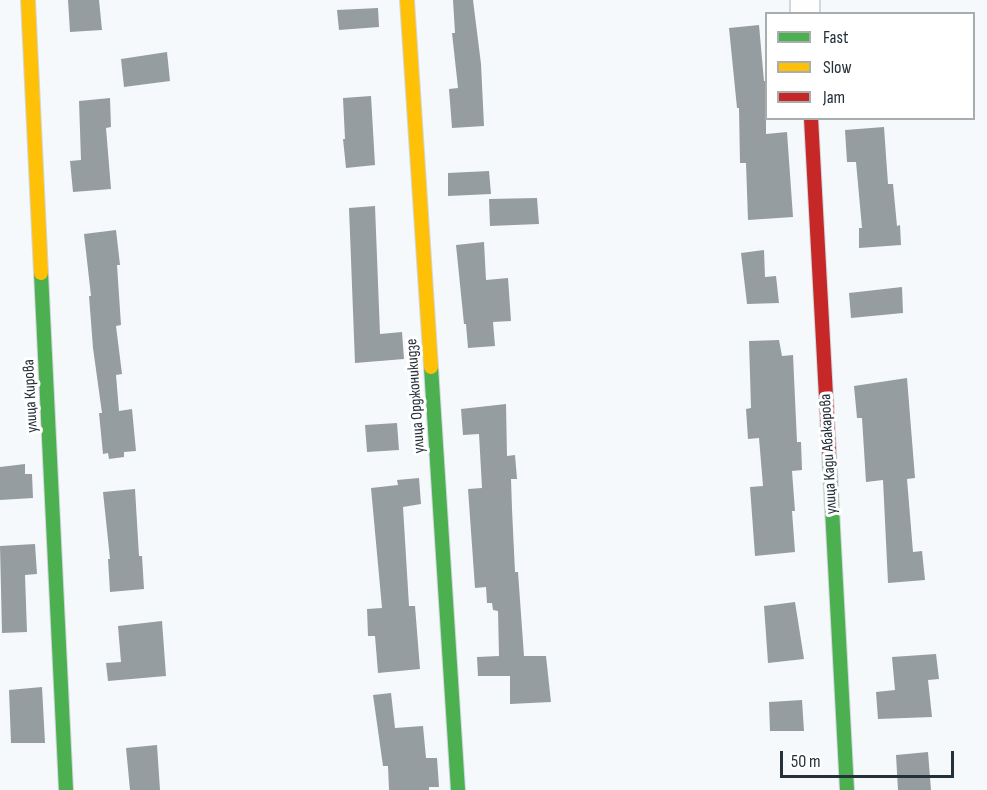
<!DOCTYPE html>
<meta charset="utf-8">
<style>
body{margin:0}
#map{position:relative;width:987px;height:790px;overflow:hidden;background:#f6f9fb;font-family:"Sofia Sans Condensed",sans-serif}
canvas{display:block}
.legend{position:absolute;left:765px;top:12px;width:210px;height:108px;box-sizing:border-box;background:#fff;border:2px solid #a8adb0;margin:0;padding:8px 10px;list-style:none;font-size:18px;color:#25313a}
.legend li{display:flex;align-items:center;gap:12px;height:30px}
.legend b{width:30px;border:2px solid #a8adb0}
.scale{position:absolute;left:780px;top:751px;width:174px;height:27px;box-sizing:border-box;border:3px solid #25313a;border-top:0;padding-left:8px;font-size:18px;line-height:21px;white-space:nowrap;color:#25313a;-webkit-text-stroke:4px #fff;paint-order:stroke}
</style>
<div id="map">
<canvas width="987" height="790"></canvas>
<ul class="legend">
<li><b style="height:8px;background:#4caf50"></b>Fast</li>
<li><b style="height:8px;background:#ffc107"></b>Slow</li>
<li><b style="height:8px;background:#c62828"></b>Jam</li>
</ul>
<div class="scale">50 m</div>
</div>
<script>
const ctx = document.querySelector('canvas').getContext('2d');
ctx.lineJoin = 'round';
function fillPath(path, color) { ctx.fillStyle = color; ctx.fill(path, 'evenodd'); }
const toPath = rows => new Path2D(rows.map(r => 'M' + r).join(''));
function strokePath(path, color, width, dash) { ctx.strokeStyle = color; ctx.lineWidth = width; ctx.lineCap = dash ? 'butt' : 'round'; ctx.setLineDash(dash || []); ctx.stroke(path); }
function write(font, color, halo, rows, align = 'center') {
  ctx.font = font + ' "Sofia Sans Condensed",sans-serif'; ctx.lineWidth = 6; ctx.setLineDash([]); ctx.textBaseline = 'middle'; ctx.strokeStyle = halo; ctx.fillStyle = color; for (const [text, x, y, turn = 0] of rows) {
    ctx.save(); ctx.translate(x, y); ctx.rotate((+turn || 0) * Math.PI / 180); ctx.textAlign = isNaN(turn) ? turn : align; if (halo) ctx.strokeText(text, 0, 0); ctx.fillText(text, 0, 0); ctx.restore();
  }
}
fillPath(toPath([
 [68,0,99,0,102,30,70,32],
 [453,0,473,0,481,64,484,126,452,128,449,89,458,88,452,33,455,33],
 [378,8,379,27,339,30,337,10],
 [759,25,764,81,766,81,766,134,787,132,793,217,748,220,746,163,740,163,739,108,737,108,729,28],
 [167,52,170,81,124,87,121,59],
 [371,96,375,165,346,168,343,139,345,139,343,98],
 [110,98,111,127,106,128,111,189,73,192,70,161,81,160,79,101],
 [884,127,888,184,893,184,897,226,900,225,901,245,859,248,859,228,862,228,856,162,847,162,845,130],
 [489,171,491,194,448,196,448,173],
 [537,198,539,224,490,226,489,199],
 [375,206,380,334,402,332,404,359,355,363,349,208],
 [116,230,120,265,117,265,121,325,116,326,122,374,116,375,119,411,132,409,136,451,124,452,124,457,109,459,108,453,103,454,99,413,102,413,93,348,89,296,91,296,84,234],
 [484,242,486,280,508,278,511,321,493,322,495,346,468,348,466,324,464,324,456,245],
 [764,250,765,277,776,276,779,303,747,304,741,253],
 [902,287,903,313,851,318,849,293],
 [779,340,782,356,793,355,797,442,801,442,802,470,792,471,795,511,792,511,795,552,755,556,750,487,763,486,759,438,748,439,746,409,751,408,749,341],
 [907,378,915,478,907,479,913,552,922,551,925,580,888,583,883,480,866,482,862,418,857,418,854,386],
 [506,404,507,456,515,455,517,479,511,479,512,509,515,572,518,572,524,656,546,656,551,702,510,704,510,676,478,676,477,657,499,656,498,611,493,610,492,603,487,603,486,587,475,588,468,489,482,488,479,434,463,435,461,409],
 [397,423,399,450,367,452,365,425],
 [25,464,25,474,32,474,33,498,0,500,0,467],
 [419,478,421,504,403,507,409,606,415,606,420,669,378,673,375,636,368,636,367,609,382,608,371,488,398,485,397,480],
 [135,489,139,556,142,556,144,589,110,592,108,559,110,559,103,492],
 [35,544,37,574,25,575,27,632,2,633,0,546],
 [795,602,804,659,768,663,764,606],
 [162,621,166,676,108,681,106,663,121,662,118,626],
 [936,654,939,679,928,680,932,717,878,719,876,692,895,690,892,657],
 [42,687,45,743,11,743,9,690],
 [391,693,395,728,423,726,426,758,437,758,439,787,429,787,429,790,389,790,388,766,383,766,373,695],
 [802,700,804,731,770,731,769,702],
 [157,745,160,790,130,790,126,748],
 [928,752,931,790,898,790,896,755]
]), '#959da0');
const street = toPath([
 [805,0,805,14]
]);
const fast = toPath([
 [41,273,66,790],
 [431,367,458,790],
 [829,452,847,790]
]);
const slow = toPath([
 [28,0,41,273],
 [407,0,431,367]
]);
const jam = toPath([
 [811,118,829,452]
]);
strokePath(street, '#d0d7dd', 32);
strokePath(fast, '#d0d7dd', 16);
strokePath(slow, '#d0d7dd', 16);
strokePath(jam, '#d0d7dd', 16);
strokePath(street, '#fefefe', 28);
strokePath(fast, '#4caf50', 14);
strokePath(slow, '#ffc107', 14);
strokePath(jam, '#c62828', 14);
write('16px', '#25313a', '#fff', [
 ["улица Кирова",31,396,-93],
 ["улица Орджоникидзе",416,396,-94],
 ["улица Кади Абакарова",829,454,-93]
]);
</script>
